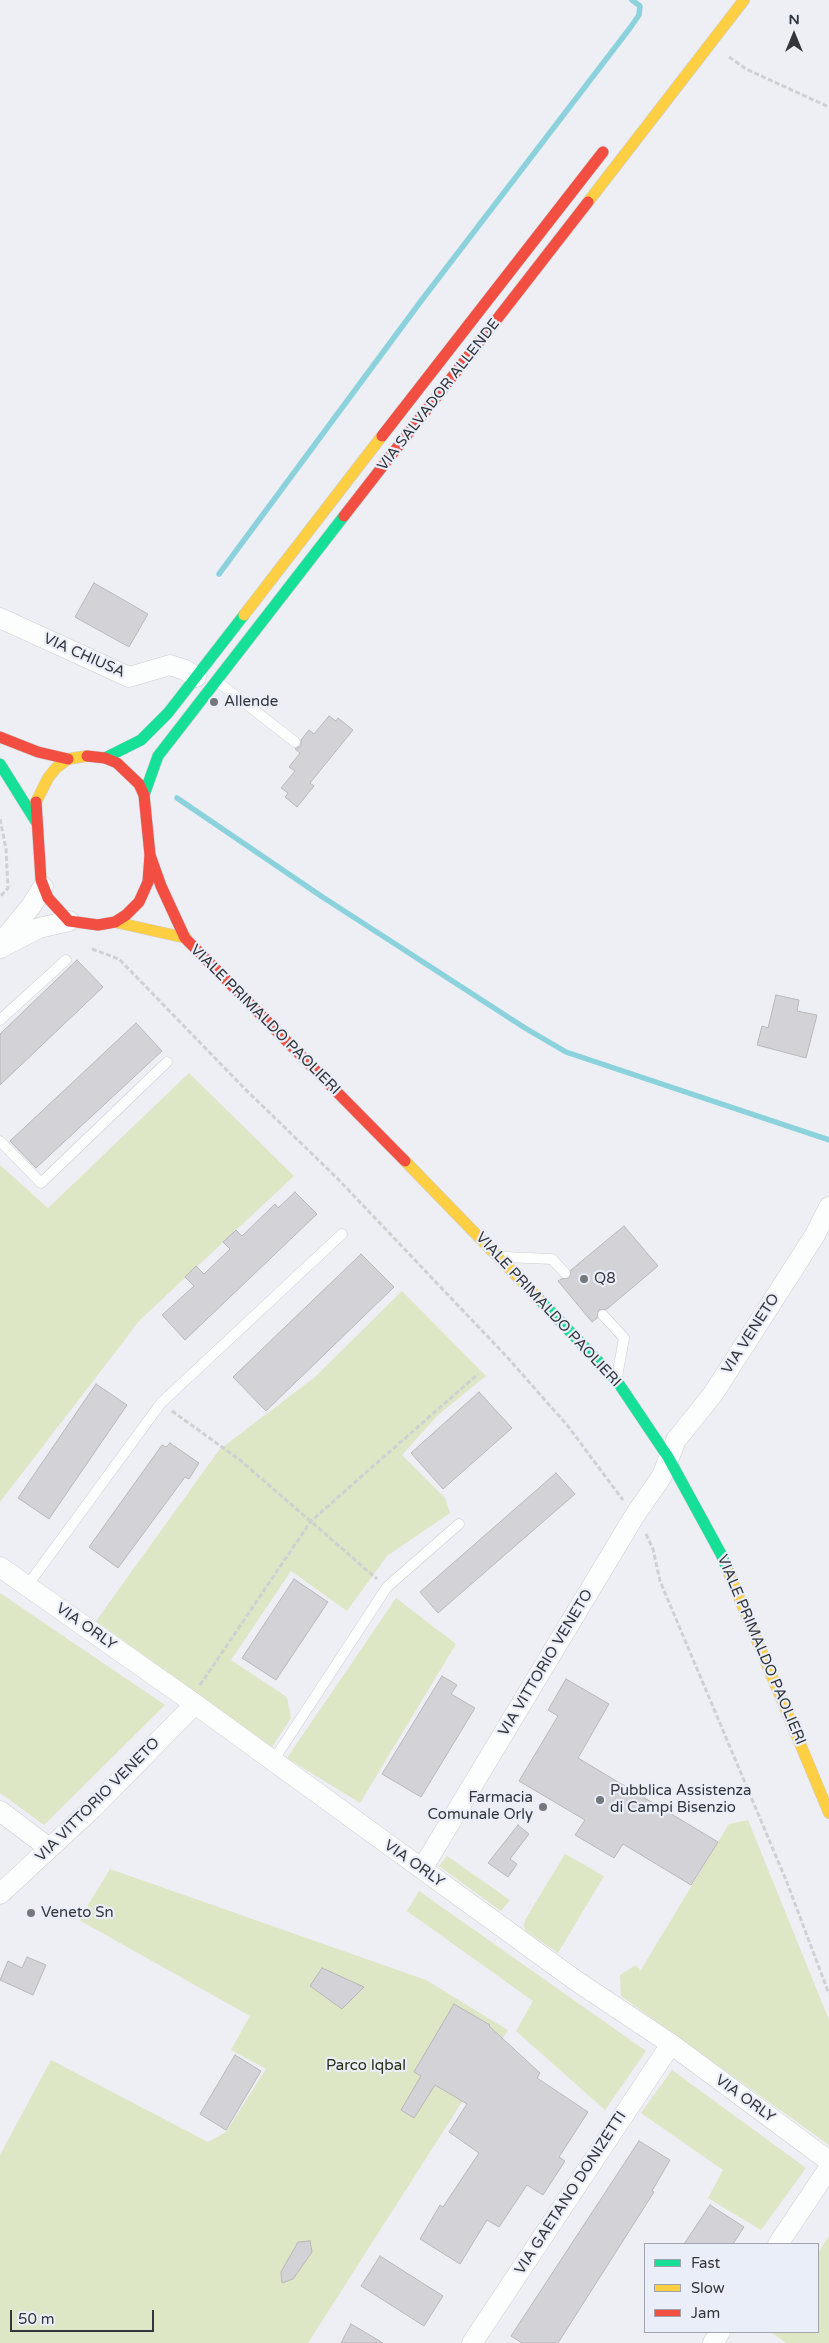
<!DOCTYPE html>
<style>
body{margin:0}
#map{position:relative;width:829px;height:2343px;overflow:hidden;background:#eeeff4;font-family:"Varela Round",sans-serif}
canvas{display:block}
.legend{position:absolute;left:644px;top:2243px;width:175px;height:90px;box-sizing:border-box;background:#eaeef8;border:1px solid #a1a4ac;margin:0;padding:6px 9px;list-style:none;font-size:15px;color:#34363a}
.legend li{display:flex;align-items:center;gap:10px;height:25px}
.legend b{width:25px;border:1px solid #a1a4ac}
.north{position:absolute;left:769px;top:10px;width:50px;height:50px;-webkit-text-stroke:4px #eaeef8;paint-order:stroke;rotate:0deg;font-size:14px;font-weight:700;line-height:20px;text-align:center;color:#34363a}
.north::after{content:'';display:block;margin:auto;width:18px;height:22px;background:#34363a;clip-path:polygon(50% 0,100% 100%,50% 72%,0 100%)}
.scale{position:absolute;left:10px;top:2310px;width:144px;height:22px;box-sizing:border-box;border:2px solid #34363a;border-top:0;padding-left:6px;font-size:15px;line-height:18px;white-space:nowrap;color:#34363a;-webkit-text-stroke:4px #eaeef8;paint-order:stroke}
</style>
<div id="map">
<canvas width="829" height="2343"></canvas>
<ul class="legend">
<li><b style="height:6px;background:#16e098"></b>Fast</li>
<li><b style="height:6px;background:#ffcf43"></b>Slow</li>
<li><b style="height:6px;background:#f24e42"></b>Jam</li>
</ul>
<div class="north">N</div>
<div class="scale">50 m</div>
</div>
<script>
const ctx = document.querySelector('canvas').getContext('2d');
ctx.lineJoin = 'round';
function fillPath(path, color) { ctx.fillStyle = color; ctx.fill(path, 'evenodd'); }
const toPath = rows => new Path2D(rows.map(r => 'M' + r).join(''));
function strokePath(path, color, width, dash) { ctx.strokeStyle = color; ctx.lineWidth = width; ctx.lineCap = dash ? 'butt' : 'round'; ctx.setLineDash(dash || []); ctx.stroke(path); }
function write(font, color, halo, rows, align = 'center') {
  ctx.font = font + ' "Varela Round",sans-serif'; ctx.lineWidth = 4.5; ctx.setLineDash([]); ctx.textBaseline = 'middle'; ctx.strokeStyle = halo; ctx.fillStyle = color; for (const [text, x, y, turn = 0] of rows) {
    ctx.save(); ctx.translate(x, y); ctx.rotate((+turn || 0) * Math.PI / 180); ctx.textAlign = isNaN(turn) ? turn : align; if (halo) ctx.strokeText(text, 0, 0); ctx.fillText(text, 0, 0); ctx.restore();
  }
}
fillPath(toPath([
 [189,1073,294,1176,140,1320,0,1502,0,1165,48,1208],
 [402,1291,486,1376,438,1415,402,1455,445,1498,450,1513,387,1556,347,1611,291,1571,231,1660,287,1697,291,1718,272,1747,96,1621,219,1450,315,1377],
 [0,1593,165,1705,44,1825,0,1793],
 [396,1598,456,1644,360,1803,287,1758],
 [748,1820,829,2020,829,2145,621,1996,620,1975,636,1965,640,1970,639,1973,729,1824],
 [565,1854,604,1876,558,1953,525,1930,524,1925,525,1920],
 [447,1856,510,1900,501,1911,439,1866],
 [110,1869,426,1980,508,2030,308,2343,0,2343,0,2155,51,2060,208,2142,226,2132,266,2069,231,2050,250,2016,79,1920],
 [419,1891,646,2051,605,2110,516,2031,533,2001,407,1911],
 [672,2070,806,2168,761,2230,708,2198,723,2170,641,2113],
 [829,2236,829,2343,786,2343,771,2332,818,2332,818,2253]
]), '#dde6c5');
strokePath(toPath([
 [219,574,421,301,630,28,639,15,640,6,632,0],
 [177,798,321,896,525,1028,566,1052,829,1140]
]), '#8bd2dc', 5.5);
const building = toPath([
 [94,583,148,614,129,647,75,617,94,583],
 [329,716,336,721,338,718,353,730,310,783,314,786,297,807,285,797,288,793,281,788,295,771,289,767,300,753,295,749,301,746,301,740,309,730,314,734,329,716],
 [77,960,103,987,0,1085,0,1034,77,960],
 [776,995,799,1000,797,1011,817,1015,806,1058,757,1045,762,1026,768,1028,776,995],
 [136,1023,162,1051,36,1168,10,1141,136,1023],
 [295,1192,317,1214,185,1340,162,1315,194,1286,185,1277,196,1266,204,1274,230,1249,223,1242,236,1230,242,1236,275,1204,278,1208,295,1192],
 [624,1226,658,1266,607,1309,599,1310,597,1318,592,1322,558,1281,561,1279,569,1278,571,1270,624,1226],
 [361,1254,394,1287,266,1411,233,1377,361,1254],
 [96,1384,127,1405,49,1519,18,1498,96,1384],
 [479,1392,512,1428,443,1489,411,1453,479,1392],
 [170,1443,199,1463,189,1479,185,1477,118,1568,89,1547,162,1445,166,1447,170,1443],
 [556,1473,575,1494,438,1613,420,1592,556,1473],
 [294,1579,328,1602,276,1680,242,1658,294,1579],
 [442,1676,457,1685,451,1694,475,1708,421,1797,382,1774,442,1676],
 [566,1679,609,1704,578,1758,718,1842,691,1885,623,1844,614,1858,575,1835,585,1820,519,1781,558,1716,548,1710,566,1679],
 [518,1825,529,1834,510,1859,517,1864,508,1877,488,1863,518,1825],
 [27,1957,46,1965,33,1995,0,1980,8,1961,22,1968,27,1957],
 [322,1968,364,1987,342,2009,310,1986,322,1968],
 [454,2004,490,2025,489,2026,540,2073,537,2078,588,2112,559,2157,565,2161,543,2195,527,2185,499,2227,487,2220,460,2264,420,2239,440,2205,443,2207,479,2153,449,2132,467,2104,435,2085,414,2118,401,2110,421,2076,414,2072,454,2004],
 [235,2055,261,2071,226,2130,200,2114,235,2055],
 [639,2141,670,2160,652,2191,654,2192,558,2343,522,2343,511,2336,639,2141],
 [710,2205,744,2227,733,2244,684,2244,710,2205],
 [310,2241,312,2252,293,2279,282,2283,281,2272,298,2242,310,2241],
 [380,2256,443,2296,424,2326,361,2286,380,2256],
 [351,2324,383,2343,341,2343,351,2324]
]);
fillPath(building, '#d3d2d6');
strokePath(building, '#b8b7bb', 1);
const lane = toPath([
 [218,682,295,742],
 [0,1020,66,960],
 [0,1141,41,1183,167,1062],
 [505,1257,552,1259,565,1273],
 [603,1315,624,1338,617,1377],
 [27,1586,161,1403,342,1234],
 [273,1761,387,1587,459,1524]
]);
const street = toPath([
 [0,618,129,677,170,665,185,670,196,677],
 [0,944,32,905,43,887],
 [0,948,39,928,69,921],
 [0,1567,195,1704,575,1980,671,2044,829,2161],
 [0,1811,49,1848],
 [422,1869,635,1515,662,1476,676,1440,713,1394,815,1235,829,1207],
 [0,1894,94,1807,195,1704],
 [778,2244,829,2168],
 [472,2343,671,2044],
 [713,2343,720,2332]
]);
const fast = toPath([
 [105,758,141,740,168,713,244,615],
 [0,764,37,823],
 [144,795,158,756,344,516],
 [538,1298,617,1381,668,1457,721,1554,728,1571]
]);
const slow = toPath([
 [588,202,744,0],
 [244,615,382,436],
 [36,802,48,778,56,768,68,759,87,756],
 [115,922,186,938],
 [405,1161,538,1298],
 [728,1571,829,1813]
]);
const jam = toPath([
 [382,436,603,152],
 [344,516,588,202],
 [0,737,38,752,68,759],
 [36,802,41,880,48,898,69,921,98,925,115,922,126,915,139,902,148,882,150,855,144,795,139,784,117,763,105,758,87,756],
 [150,855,161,886,185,938,405,1161]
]);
strokePath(lane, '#cbccd0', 11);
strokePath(street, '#cbccd0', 21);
strokePath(fast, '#cbccd0', 12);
strokePath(slow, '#cbccd0', 12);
strokePath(jam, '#cbccd0', 12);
strokePath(toPath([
 [729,57,746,69,829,107],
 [0,819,6,849,8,888,0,897],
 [92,949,119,959,245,1089,337,1178,507,1357,567,1425,623,1500],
 [172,1411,240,1460,377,1579],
 [646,1534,653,1549,660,1581,786,1880,829,1994],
 [200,1685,311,1521,478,1374]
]), '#cfd0d2', 3, [5, 2.5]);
strokePath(lane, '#fcfdfd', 10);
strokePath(street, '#fcfdfd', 20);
strokePath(fast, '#16e098', 11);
strokePath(slow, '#ffcf43', 11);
strokePath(jam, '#f24e42', 11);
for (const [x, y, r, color] of [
 [214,702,5,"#75777b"],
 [584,1279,5,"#75777b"],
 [600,1800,5,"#75777b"],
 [543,1807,5,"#75777b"],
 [31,1913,5,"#75777b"]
]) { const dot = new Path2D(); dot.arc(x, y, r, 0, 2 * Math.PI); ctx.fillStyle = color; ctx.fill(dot); strokePath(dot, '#eaeef8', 2); }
write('15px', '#34363a', '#eaeef8', [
 ["VIA SALVADOR ALLENDE",439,395,-52],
 ["VIA CHIUSA",84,656,24],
 ["VIALE PRIMALDO PAOLIERI",265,1020,45],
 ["VIALE PRIMALDO PAOLIERI",548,1310,47],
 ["VIA VENETO",751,1334,-57],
 ["VIA ORLY",86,1627,35],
 ["VIALE PRIMALDO PAOLIERI",761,1650,67],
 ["VIA VITTORIO VENETO",546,1663,-59],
 ["VIA VITTORIO VENETO",98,1800,-45],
 ["VIA ORLY",414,1864,35],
 ["VIA ORLY",745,2099,36],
 ["VIA GAETANO DONIZETTI",571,2193,-57]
]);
write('15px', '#34363a', '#eaeef8', [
 ["Allende",224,702],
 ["Q8",594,1279],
 ["Pubblica Assistenza",610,1791],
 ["di Campi Bisenzio",610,1808],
 ["Farmacia",533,1798,"right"],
 ["Comunale Orly",533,1815,"right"],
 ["Veneto Sn",41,1913]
], 'left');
write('15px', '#292f10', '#eaeef8', [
 ["Parco Iqbal",366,2066]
]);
</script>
